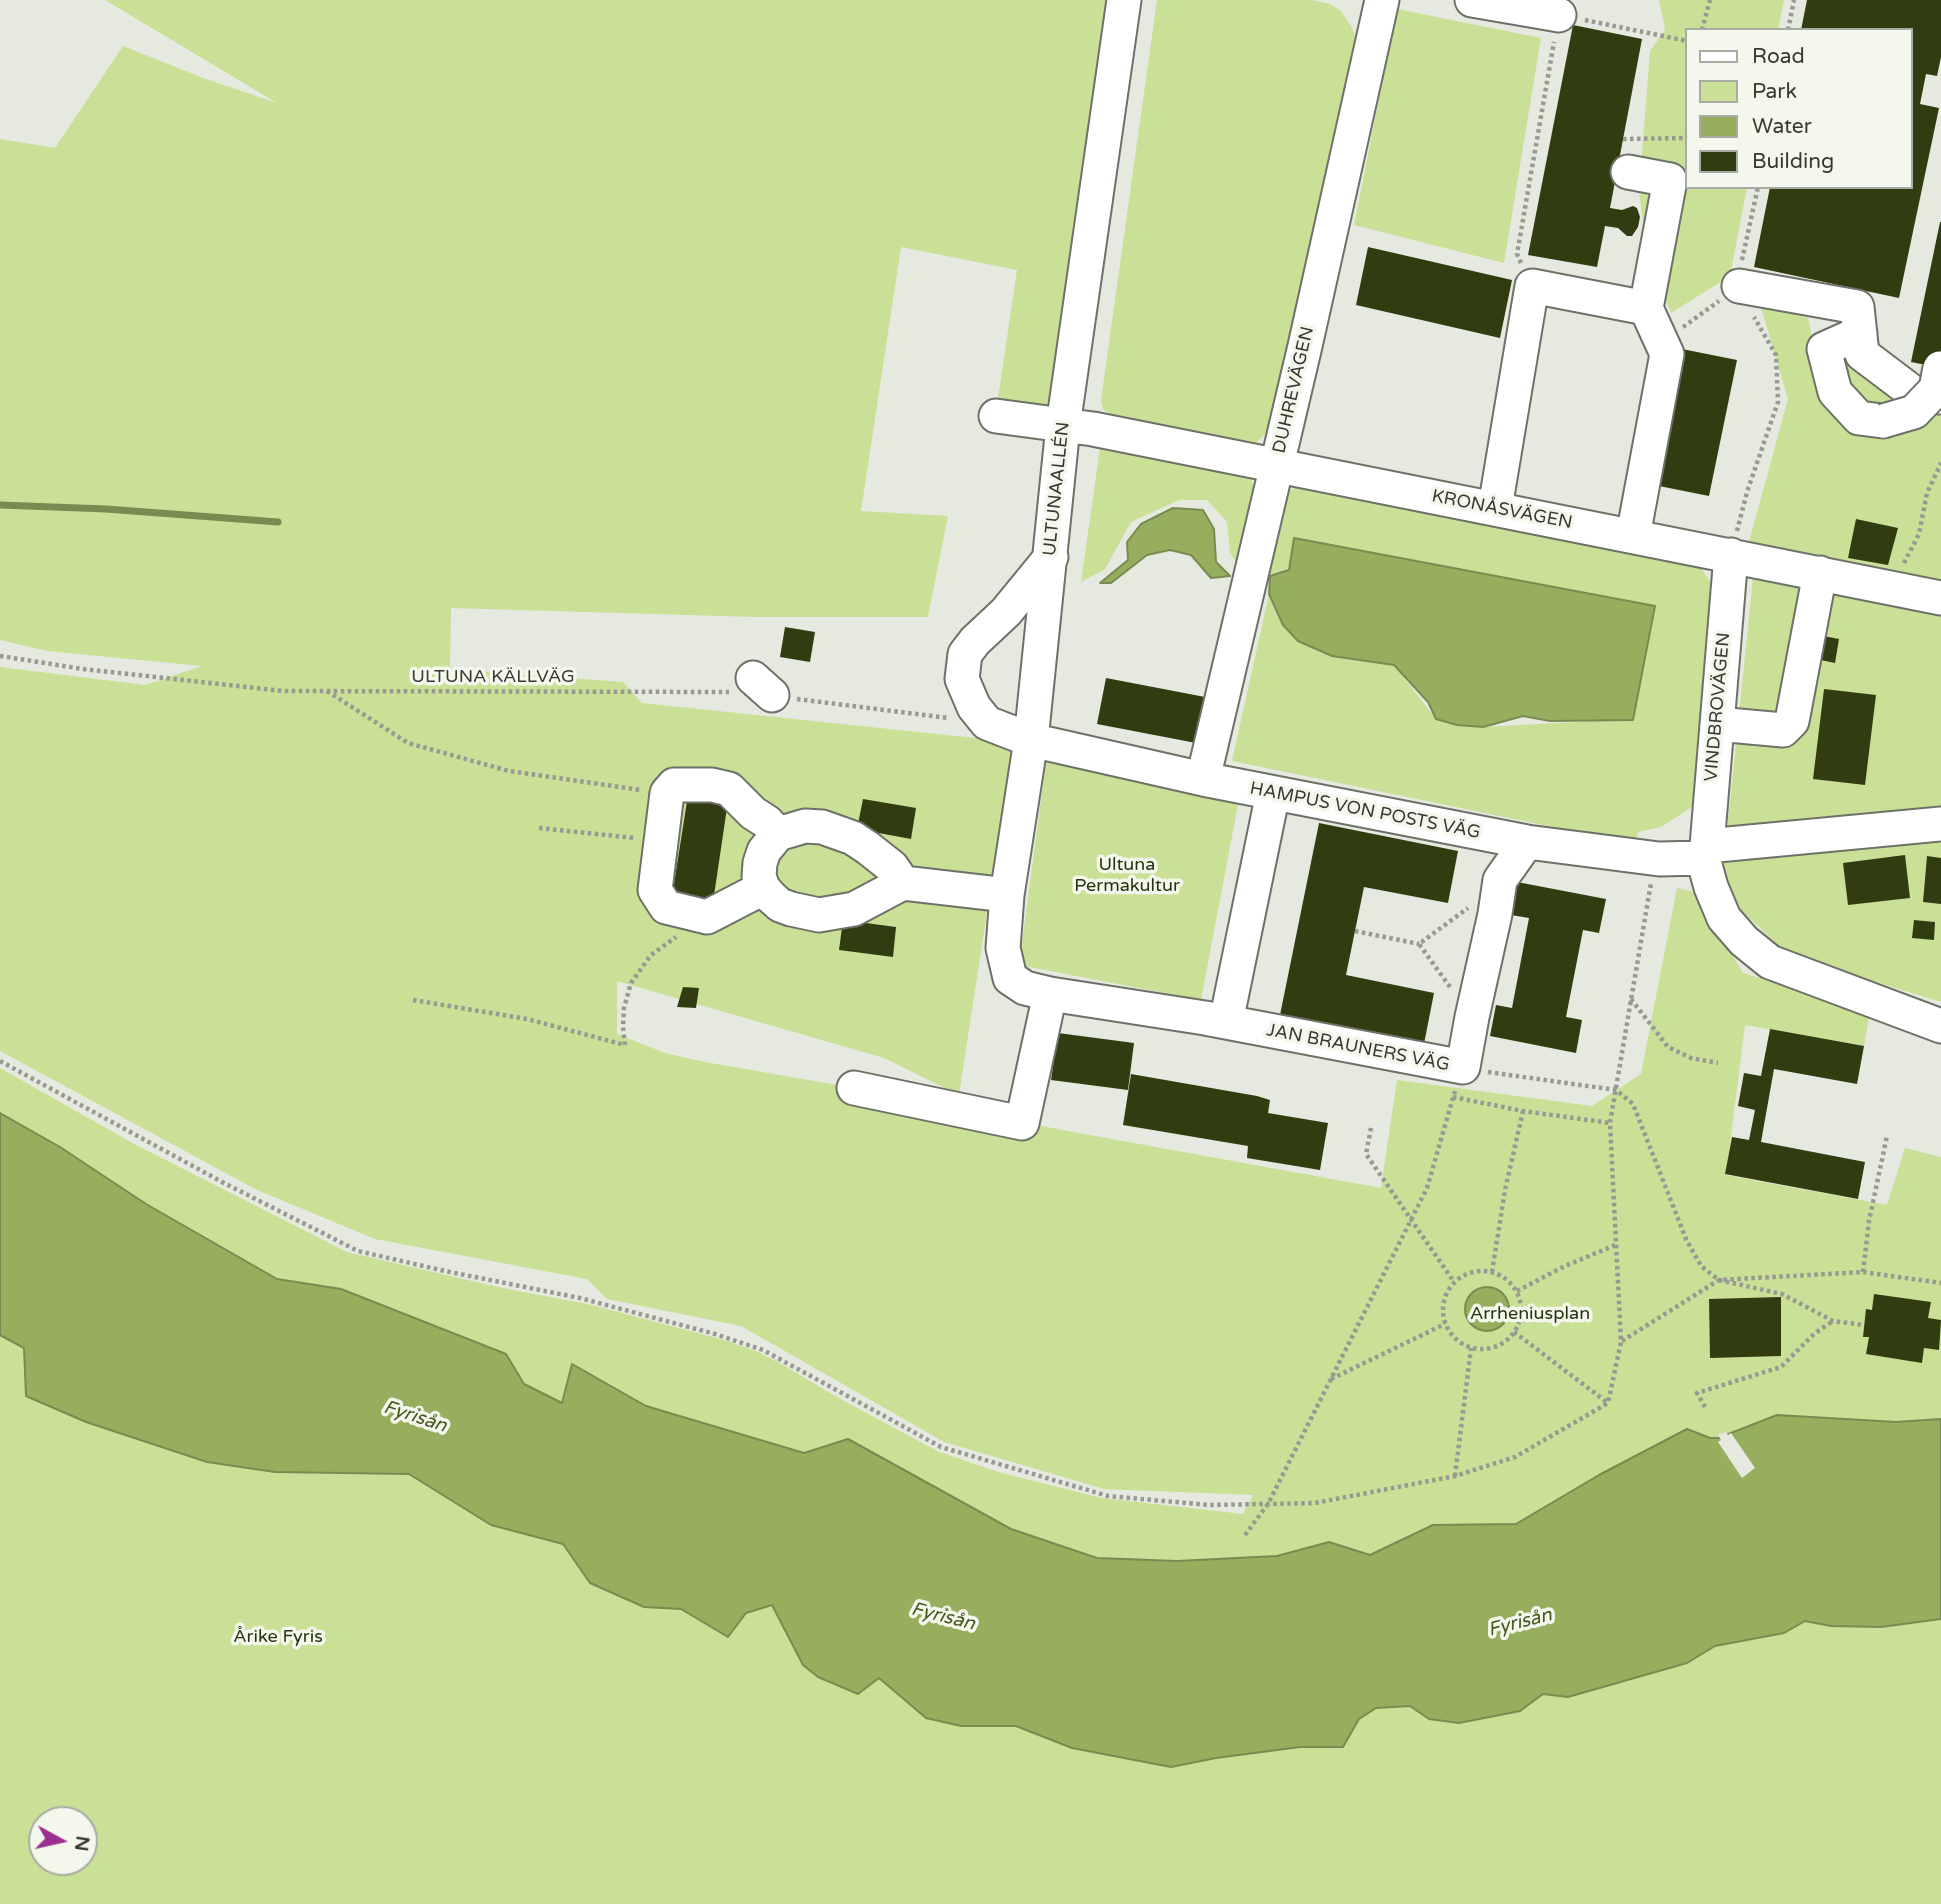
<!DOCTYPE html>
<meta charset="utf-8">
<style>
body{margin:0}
#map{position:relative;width:1941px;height:1904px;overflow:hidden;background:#e6e9df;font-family:"Varela Round",sans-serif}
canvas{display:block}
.legend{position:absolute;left:1685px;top:28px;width:228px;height:161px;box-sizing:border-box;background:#f3f7ec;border:2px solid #a8aba3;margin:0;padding:9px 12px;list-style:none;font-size:21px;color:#373935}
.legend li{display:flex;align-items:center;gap:14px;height:35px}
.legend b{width:35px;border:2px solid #a8aba3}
.north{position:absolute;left:28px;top:1806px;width:70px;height:70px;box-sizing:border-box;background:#f3f7ec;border:2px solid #a8aba3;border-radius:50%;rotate:98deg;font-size:19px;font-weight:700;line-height:28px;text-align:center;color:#373935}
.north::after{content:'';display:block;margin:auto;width:24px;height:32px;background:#9c3090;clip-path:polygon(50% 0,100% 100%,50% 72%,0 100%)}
</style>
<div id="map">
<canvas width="1941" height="1904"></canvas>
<ul class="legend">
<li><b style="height:9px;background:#fff"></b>Road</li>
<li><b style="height:19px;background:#c9e096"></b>Park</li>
<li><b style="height:19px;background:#96ae5d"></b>Water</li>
<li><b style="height:19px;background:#313d11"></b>Building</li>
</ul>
<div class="north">N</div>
</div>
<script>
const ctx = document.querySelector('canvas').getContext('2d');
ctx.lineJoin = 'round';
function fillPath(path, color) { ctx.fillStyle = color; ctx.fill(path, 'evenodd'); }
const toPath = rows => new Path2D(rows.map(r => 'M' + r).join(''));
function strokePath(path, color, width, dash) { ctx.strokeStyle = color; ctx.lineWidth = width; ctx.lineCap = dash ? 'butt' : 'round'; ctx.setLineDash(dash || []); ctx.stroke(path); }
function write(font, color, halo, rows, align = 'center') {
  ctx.font = font + ' "Varela Round",sans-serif'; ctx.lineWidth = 7; ctx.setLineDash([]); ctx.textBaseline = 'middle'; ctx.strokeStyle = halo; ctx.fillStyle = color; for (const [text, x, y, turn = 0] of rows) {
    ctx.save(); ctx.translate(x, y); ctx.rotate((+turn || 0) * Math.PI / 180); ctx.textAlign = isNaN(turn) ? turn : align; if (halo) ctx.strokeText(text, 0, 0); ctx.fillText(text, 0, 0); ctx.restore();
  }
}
fillPath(toPath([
 [105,0,1112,0,1056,397,1049,405,1034,408,1005,403,998,398,1017,270,901,247,861,511,948,516,928,617,755,617,451,608,450,669,623,682,642,703,1013,742,959,1095,884,1058,617,981,617,1034,665,1053,705,1062,854,1088,1057,1129,1381,1188,1397,1080,1592,1106,1641,1074,1677,888,1694,892,1743,973,1870,1012,1864,1046,1745,1025,1726,1175,1887,1205,1905,1148,1941,1157,1941,1419,1896,1422,1777,1415,1718,1438,1710,1438,1687,1429,1515,1524,1433,1525,1370,1555,1329,1542,1277,1556,1177,1561,1097,1558,1011,1529,848,1439,804,1453,646,1406,572,1365,562,1403,524,1384,506,1354,435,1421,1171,1672,1941,1539,1941,1904,0,1904,0,1068,136,1145,347,1252,498,1287,592,1305,724,1340,756,1351,785,1366,835,1396,937,1451,998,1472,1102,1498,1243,1514,1253,1495,1104,1489,944,1442,741,1326,607,1299,587,1279,375,1239,257,1190,0,1051,0,667,145,685,202,666,47,651,0,640,0,139,55,148,123,46,203,78,277,103],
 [42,1820,84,1820,84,1862,42,1862],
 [1157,0,1312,0,1330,4,1341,11,1351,26,1356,38,1357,52,1273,426,1257,442,1250,444,1119,420,1103,409,1101,400],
 [1659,0,1784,0,1778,30,1687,30,1687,187,1747,187,1730,276,1671,313,1648,257,1639,192,1650,51,1665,30],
 [1397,9,1541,38,1504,263,1354,225],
 [1759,301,1808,318,1817,362,1853,357,1941,409,1941,587,1901,580,1749,542,1788,399],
 [1100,448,1249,475,1258,496,1241,569,1230,553,1227,522,1207,500,1179,500,1131,522,1105,569,1081,582],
 [1298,485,1701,568,1714,588,1692,807,1661,827,1638,832,1636,844,1232,761,1269,594,1283,625,1332,656,1394,665,1436,719,1483,727,1633,719,1294,538,1289,570,1270,576,1266,563,1282,497],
 [1753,578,1832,592,1941,615,1941,812,1727,831],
 [1047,756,1239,799,1201,1000,1019,965],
 [1941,836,1941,1002,1860,977,1780,947,1730,899,1717,853]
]), '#c9e096');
const water = toPath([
 [1173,508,1203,510,1214,529,1216,562,1230,576,1211,578,1191,555,1170,550,1147,555,1111,583,1100,583,1128,560,1127,542,1141,524,1173,508],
 [1294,538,1655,606,1633,720,1550,721,1523,716,1483,727,1457,725,1436,719,1428,702,1394,665,1332,656,1298,641,1283,625,1269,594,1270,576,1289,570,1294,538],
 [0,1113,60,1147,146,1204,277,1279,341,1289,506,1354,524,1384,562,1403,572,1364,646,1406,804,1453,848,1439,1011,1529,1097,1558,1177,1561,1277,1556,1329,1542,1370,1555,1433,1525,1516,1524,1599,1475,1687,1429,1710,1438,1718,1438,1777,1415,1896,1422,1941,1419,1941,1619,1881,1627,1831,1626,1805,1621,1784,1633,1715,1646,1687,1663,1568,1697,1543,1694,1520,1711,1459,1723,1429,1719,1410,1706,1376,1708,1359,1719,1343,1747,1300,1747,1216,1758,1171,1767,1072,1748,1016,1726,961,1726,926,1718,879,1678,858,1694,818,1677,803,1665,772,1605,746,1613,728,1637,681,1609,644,1607,590,1583,563,1544,491,1525,409,1474,275,1472,207,1462,86,1422,26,1396,24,1348,0,1335,0,1113],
 '1465 1309a22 22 0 1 1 44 0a22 22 0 1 1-44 0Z'
]);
fillPath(water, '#96ae5d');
strokePath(water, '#7a8b51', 2);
fillPath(toPath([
 [1726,1432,1728,1435,1731,1433,1755,1468,1742,1478,1718,1442,1721,1440,1718,1435]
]), '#e6e9df');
strokePath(toPath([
 [0,505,106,509,278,522]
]), '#7a8b51', 7);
fillPath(toPath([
 [1807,0,1941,0,1941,57,1937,76,1926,74,1920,104,1939,108,1899,298,1754,267,1770,187,1911,187,1911,30,1801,30],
 [1573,25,1642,39,1610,208,1622,210,1633,206,1637,208,1640,217,1638,227,1632,236,1627,236,1618,228,1605,226,1597,267,1528,255],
 [1940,222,1941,222,1941,368,1911,362],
 [1368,247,1512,280,1500,338,1356,305],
 [1682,349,1737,360,1709,496,1654,485],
 [1856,519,1898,528,1888,565,1848,558],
 [785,627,815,632,810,662,780,657],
 [1818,635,1839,639,1835,663,1816,659],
 [1106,678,1205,697,1196,743,1097,724],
 [1824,689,1876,695,1865,785,1813,779],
 [688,795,728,801,712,909,671,903],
 [863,799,916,808,911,839,857,829],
 [1319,823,1458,851,1448,903,1364,887,1346,975,1434,993,1424,1044,1280,1015],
 [1905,855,1910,898,1848,905,1843,863],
 [1927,856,1941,858,1941,904,1923,902],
 [1517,882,1606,899,1599,933,1583,930,1566,1017,1582,1020,1576,1053,1490,1036,1496,1005,1512,1008,1529,918,1511,915],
 [843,920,896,927,893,957,839,950],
 [1914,920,1935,922,1934,940,1912,938],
 [683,987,699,988,696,1008,677,1007],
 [1770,1029,1864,1046,1857,1084,1774,1069,1761,1142,1865,1162,1858,1199,1725,1174,1732,1137,1749,1140,1755,1110,1738,1106,1744,1073,1761,1076],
 [1058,1033,1134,1043,1128,1090,1051,1080],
 [1131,1074,1257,1096,1270,1100,1268,1113,1328,1123,1320,1170,1247,1158,1248,1146,1123,1125],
 [1874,1294,1931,1302,1928,1318,1941,1320,1939,1350,1924,1348,1922,1363,1866,1354,1869,1337,1863,1337,1866,1309,1872,1310],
 [1781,1297,1781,1356,1710,1358,1709,1299]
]), '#313d11');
const minor = toPath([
 [1124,0,1063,426,1031,740,1007,895,1003,948,1010,978,1025,988,1050,994,1205,1018,1463,1067,1472,1017,1495,914,1500,880,1527,842],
 [1472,0,1559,15],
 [1628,172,1670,180,1646,308,1667,354,1633,536],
 [1739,286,1857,307,1862,354,1915,394,1941,397],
 [1860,333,1824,349,1835,392,1859,418,1883,421],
 [996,416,1093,429,1941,598],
 [1495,508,1532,286,1646,308],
 [1731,555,1707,846,1703,858,1711,887,1724,918,1744,941,1770,962,1941,1026],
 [1051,557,1006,612,975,641,965,654,962,679,974,707,987,723,1031,740,1203,779,1527,842,1659,859,1703,858],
 [753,678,772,695],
 [1717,724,1783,730,1792,721,1820,573],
 [1203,779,1305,346,1382,0],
 [1707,846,1941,824],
 [903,883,892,867,868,848,853,838,822,827,805,826,778,834,764,851,760,863,759,876,763,888,771,897,780,905,791,909,819,915,854,909,903,883,1007,895],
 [763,888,707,917,666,907,655,890,667,793,674,785,712,785,729,789,753,813,767,822,778,834],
 [1226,1022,1273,793],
 [854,1088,1022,1123,1050,994]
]);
strokePath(minor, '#6e7168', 37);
strokePath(toPath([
 [1585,20,1687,41],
 [1702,30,1710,0],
 [1788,30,1794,0],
 [1623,139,1687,138],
 [1742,260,1758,187],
 [1521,263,1517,254,1554,42],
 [1683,327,1719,301],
 [1737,531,1747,492,1778,402,1776,355,1754,317],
 [1904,563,1919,534,1927,493,1941,463],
 [0,656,83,669,283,691,729,692],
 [327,691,408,743,509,771,641,790],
 [797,699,948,718],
 [539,828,635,838],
 [1355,931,1419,944],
 [1450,987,1419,944,1468,908],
 [1631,999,1668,1047,1691,1058,1718,1063],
 [413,1000,527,1019,625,1045,623,1027,624,1008,631,983,651,955,676,937],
 [0,1061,224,1183,358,1251,445,1271,580,1298,715,1334,763,1350,941,1447,1108,1496,1209,1505,1315,1503,1455,1476,1515,1457,1608,1403,1621,1342,1610,1123,1651,883],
 [1488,1072,1616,1090,1633,1104,1686,1239,1701,1266,1719,1280,1782,1294,1833,1321,1864,1325],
 [1453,1097,1523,1111,1610,1123],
 [1371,1128,1366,1154,1454,1282],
 '1443 1310a39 39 0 1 1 78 0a39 39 0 1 1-78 0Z',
 [1492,1272,1505,1190,1523,1111],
 [1863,1272,1869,1221,1887,1136],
 [1517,1291,1565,1266,1618,1244],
 [1514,1332,1608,1403],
 [1622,1341,1719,1280,1863,1272,1941,1283],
 [1331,1379,1445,1324],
 [1705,1407,1697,1393,1781,1367,1814,1334,1833,1321],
 [1455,1476,1471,1348],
 [1245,1535,1268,1504,1427,1188,1455,1091]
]), '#979992', 4.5, [3.5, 3.5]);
strokePath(minor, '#fff', 33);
const minorBridge = toPath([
 [1883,421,1914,412,1936,389,1940,368]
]);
strokePath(minorBridge, '#6e7168', 37, []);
strokePath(minorBridge, '#fff', 33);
write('18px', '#373935', '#f3f7ec', [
 ["DUHREVÄGEN",1294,390,-77],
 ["ULTUNAALLÉN",1057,489,-84],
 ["KRONÅSVÄGEN",1502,510,11],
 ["ULTUNA KÄLLVÄG",493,677],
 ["VINDBROVÄGEN",1718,707,-85],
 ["HAMPUS VON POSTS VÄG",1365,811,11],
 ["JAN BRAUNERS VÄG",1358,1048,11]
]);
write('18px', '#28320f', '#f3f7ec', [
 ["Ultuna",1127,865],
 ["Permakultur",1127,886],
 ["Arrheniusplan",1530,1314],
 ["Årike Fyris",278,1637]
]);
write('italic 19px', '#47561c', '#f3f7ec', [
 ["Fyrisån",415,1417,18],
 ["Fyrisån",943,1617,14],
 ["Fyrisån",1520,1623,-14]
]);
</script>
